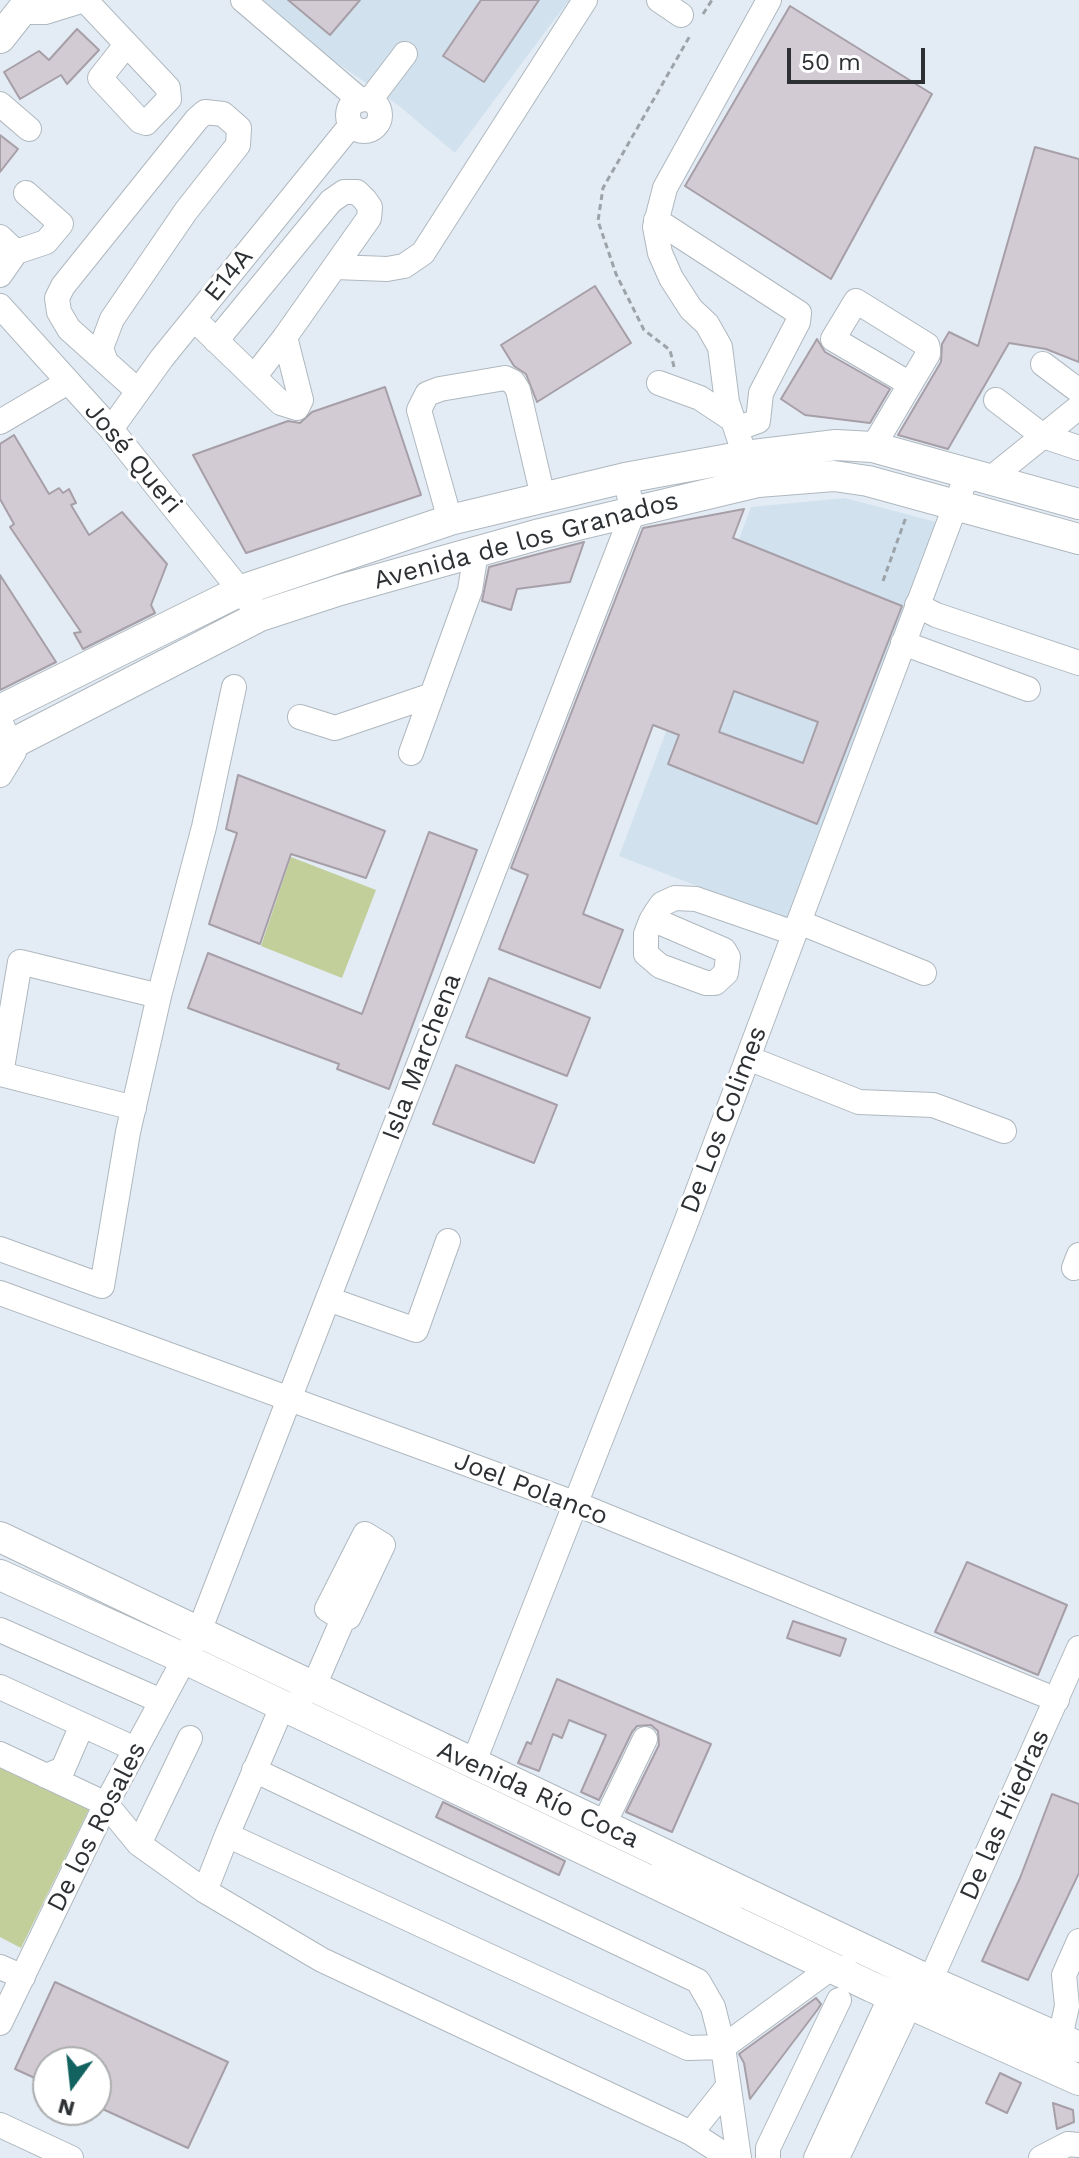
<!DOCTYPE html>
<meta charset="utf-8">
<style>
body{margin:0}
#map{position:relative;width:1079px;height:2158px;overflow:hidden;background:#e3ecf4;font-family:"Work Sans",sans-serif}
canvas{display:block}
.north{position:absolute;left:32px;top:2046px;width:80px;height:80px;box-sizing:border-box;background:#fff;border:2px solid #abadae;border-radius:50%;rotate:195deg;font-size:22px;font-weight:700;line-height:32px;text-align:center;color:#2e3134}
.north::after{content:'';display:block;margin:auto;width:28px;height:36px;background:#126260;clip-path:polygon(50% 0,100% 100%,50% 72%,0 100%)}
.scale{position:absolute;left:787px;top:48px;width:138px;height:36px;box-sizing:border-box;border:4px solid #2e3134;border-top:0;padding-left:10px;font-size:24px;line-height:28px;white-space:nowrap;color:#2e3134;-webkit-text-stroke:6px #fff;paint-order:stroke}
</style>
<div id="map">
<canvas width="1079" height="2158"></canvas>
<div class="north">N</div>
<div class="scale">50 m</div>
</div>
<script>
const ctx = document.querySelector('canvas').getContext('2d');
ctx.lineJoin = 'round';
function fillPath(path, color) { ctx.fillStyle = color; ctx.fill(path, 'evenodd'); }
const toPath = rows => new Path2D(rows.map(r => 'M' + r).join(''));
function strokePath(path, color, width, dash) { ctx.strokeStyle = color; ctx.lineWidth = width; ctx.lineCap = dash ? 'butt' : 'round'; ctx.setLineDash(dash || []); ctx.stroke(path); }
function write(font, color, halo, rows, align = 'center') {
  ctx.font = font + ' "Work Sans",sans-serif'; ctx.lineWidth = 6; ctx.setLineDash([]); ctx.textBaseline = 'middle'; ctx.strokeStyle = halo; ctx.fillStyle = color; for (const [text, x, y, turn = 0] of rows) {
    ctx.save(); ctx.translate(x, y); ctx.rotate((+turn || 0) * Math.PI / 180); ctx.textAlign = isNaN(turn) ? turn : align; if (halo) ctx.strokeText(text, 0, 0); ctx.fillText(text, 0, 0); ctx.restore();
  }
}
fillPath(toPath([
 [246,0,569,0,455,153,398,105],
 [845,498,940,523,788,921,619,856,751,507]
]), '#d1e1ee');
fillPath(toPath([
 [291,857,376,890,342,978,261,946],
 [0,1764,90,1807,21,1948,0,1937]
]), '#c3cf9b');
const building = toPath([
 [288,0,360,0,330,35,288,0],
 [481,0,539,0,484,82,443,56,481,0],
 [790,6,932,94,831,279,685,186,790,6],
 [77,29,99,50,67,84,61,75,20,99,4,72,39,51,49,60,77,29],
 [0,135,18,149,0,172,0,135],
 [1035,147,1079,159,1079,362,1046,349,1009,343,948,449,898,435,941,362,942,344,949,332,978,346,1035,147],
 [595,286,631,343,537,402,526,374,514,366,501,345,595,286],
 [817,339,825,352,890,389,870,423,805,415,781,399,817,339],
 [385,387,421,495,246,553,193,455,288,421,300,423,312,412,385,387],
 [14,435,49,494,59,488,63,493,69,489,76,503,71,505,89,535,122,512,167,564,151,605,155,613,83,649,74,633,81,632,10,527,14,524,0,499,0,444,14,435],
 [744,509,733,538,902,606,817,824,668,764,679,735,653,725,583,914,623,930,600,988,499,949,528,875,511,868,643,528,744,509],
 [734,691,818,722,803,763,719,732,734,691],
 [584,542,570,582,517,589,511,610,482,601,489,567,584,542],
 [0,575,56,662,0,690,0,575],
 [238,775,385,831,366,878,291,854,260,944,209,924,237,833,226,829,238,775],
 [429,832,477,850,389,1089,337,1069,339,1064,188,1008,208,953,362,1014,429,832],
 [489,978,590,1018,567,1076,466,1037,489,978],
 [456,1065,557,1105,534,1163,433,1124,456,1065],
 [967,1562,1067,1605,1038,1675,935,1632,967,1562],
 [793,1621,846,1639,840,1656,787,1638,793,1621],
 [557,1679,711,1744,672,1832,626,1812,659,1745,658,1731,651,1725,637,1726,632,1732,599,1800,581,1792,606,1735,569,1720,562,1738,553,1734,539,1771,518,1763,527,1742,531,1744,557,1679],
 [1052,1794,1079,1804,1079,1873,1028,1980,982,1961,1020,1878,1052,1794],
 [443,1802,565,1861,559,1875,436,1817,443,1802],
 [55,1982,228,2062,188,2148,96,2106,96,2062,48,2062,48,2084,15,2069,55,1982],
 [816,1998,821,2004,818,2009,750,2099,744,2063,739,2054,816,1998],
 [1000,2073,1021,2083,1007,2113,986,2103,1000,2073],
 [1053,2103,1073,2110,1074,2122,1057,2129,1053,2103]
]);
fillPath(building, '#d3cbd3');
strokePath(building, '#a79fa7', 2);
const minor = toPath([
 [85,0,168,88,169,99,146,123,140,121,100,78,126,45],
 [243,0,360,100],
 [659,0,681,15],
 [21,12,45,12,84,0],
 '348 115a16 16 0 1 1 32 0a16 16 0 1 1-32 0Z',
 [370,100,405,54],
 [0,104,29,129],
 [656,220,799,313,798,322,761,393,758,421,736,429],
 [0,237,16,252,0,275],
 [16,252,46,242,61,224,26,193],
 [335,267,387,269,404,266,423,253,585,0],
 [0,306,111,429,251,604],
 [194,319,254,377,281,403,297,408,301,400,285,337,369,218,370,207,365,200,357,192,344,192,331,201,216,341],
 [106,362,101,348,112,319,186,211,238,145,239,128,223,114,205,112,197,119,63,286,57,298,59,312,69,329,138,391],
 [1043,364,1079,391],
 [254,377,285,337],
 [659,383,700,398,733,420],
 [996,400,1043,436,1079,448],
 [0,422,68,382],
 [111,429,162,358,351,125],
 [873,447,928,354,928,349,927,345,856,301,833,339,910,384],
 [745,456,727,402,720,347,707,324,691,309,671,278,660,253,655,227,665,188,769,0],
 [990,479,1079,407],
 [450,520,419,410,427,394,440,389,505,378,513,382,518,390,543,497],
 [917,605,936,615,1079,663],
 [903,643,1028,689],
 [300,717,335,728,432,695],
 [0,721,14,752,0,775],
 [411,753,470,590,476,552],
 [652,919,724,950,728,957,726,973,715,983,706,983,660,966,646,954,646,934,651,921,657,911,662,904,675,898,696,899,794,933],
 [799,922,924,973],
 [748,1058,859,1102,933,1105,1004,1131],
 [134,1108,1,1074,20,962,159,996],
 [0,1249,102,1286,128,1132,159,996,204,827,234,687],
 [1074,1268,1079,1255],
 [0,1293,574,1503,1057,1700],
 [328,1299,416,1330,448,1241],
 [0,1630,161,1701],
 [0,1687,135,1749],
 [313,1688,343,1619,349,1617,383,1545,365,1534,327,1609,343,1619],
 [301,1707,294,1704,282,1707,227,1835,688,2048,723,2047,831,1968,845,1968],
 [0,1754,106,1804,139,1844,205,1891,322,1960,691,2133,726,2089],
 [473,1764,685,1225,968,472],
 [254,1770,698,1981,713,2007,723,2047,739,2158],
 [46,1776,63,1769,82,1725],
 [603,1826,645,1739],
 [139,1844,190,1738],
 [662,1871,731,1901],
 [205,1891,227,1835],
 [0,1967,23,1977],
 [930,1981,1079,1648],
 [0,2023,106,1804,198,1634,633,512,625,478],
 [1060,2038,1067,2006,1064,1975,1079,1941],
 [0,2125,71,2158],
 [691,2133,730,2158],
 [768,2158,768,2148,839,2000],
 [816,2158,891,1996],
 [837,2158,910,2004],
 [1041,2158,1068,2144,1079,2145]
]);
const major = toPath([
 [0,38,30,0],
 [0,710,242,590,450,520,625,478,745,456,836,445,873,447,1079,504],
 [0,750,260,616,340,590,540,534,758,482,834,476,868,481,1079,539],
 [0,1537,930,1981,1079,2047],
 [0,1575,183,1658,872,1987,1079,2080]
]);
strokePath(minor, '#afb8bf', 26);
strokePath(major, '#afb8bf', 32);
strokePath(toPath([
 [703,14,712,0],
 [674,367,670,350,644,330,616,274,598,221,603,188,691,34],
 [883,581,906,517]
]), '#9ca3a9', 3, [6, 4]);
strokePath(minor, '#fff', 24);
strokePath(major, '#fff', 30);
write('26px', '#2e3134', '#fff', [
 ["E14A",229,275,-51],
 ["José Queri",133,458,50],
 ["Avenida de los Granados",526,541,-15],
 ["Isla Marchena",422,1057,-69],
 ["De Los Colimes",724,1120,-69],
 ["Joel Polanco",531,1489,21],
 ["Avenida Río Coca",538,1795,25],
 ["De las Hiedras",1005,1815,-66],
 ["De los Rosales",97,1827,-63]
]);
</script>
